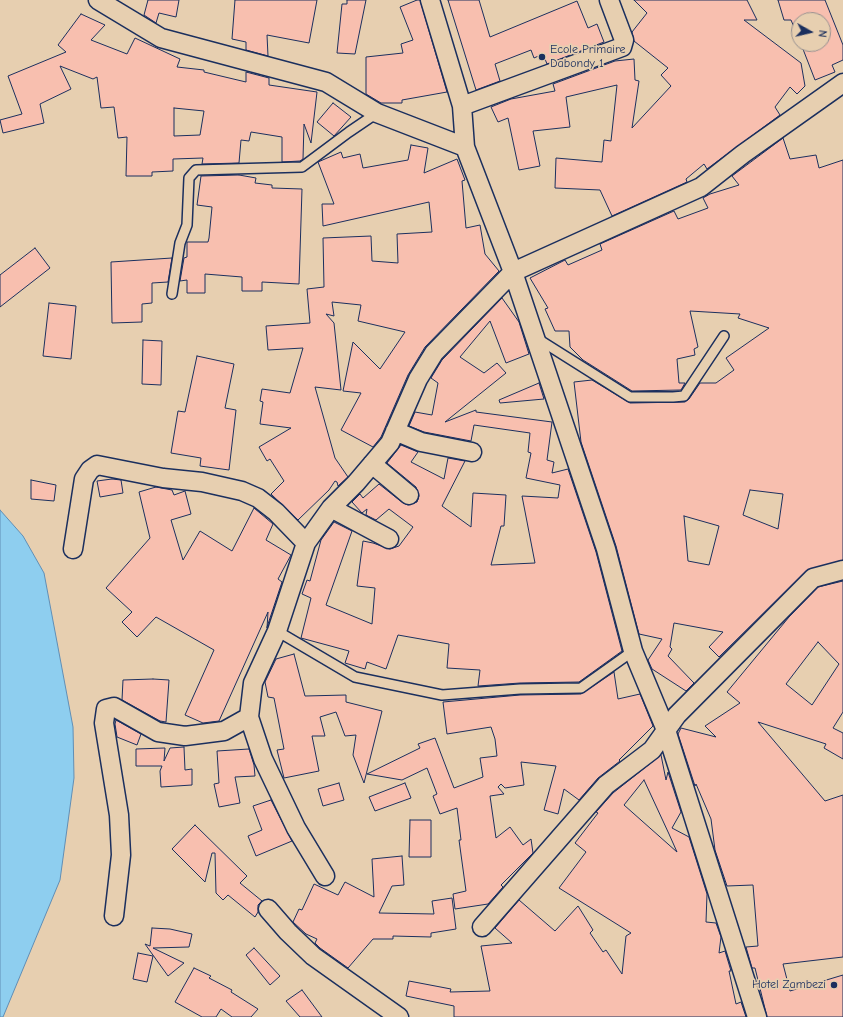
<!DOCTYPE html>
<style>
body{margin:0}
#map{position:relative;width:843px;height:1017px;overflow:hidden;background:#e7cfb0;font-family:"Comic Neue",sans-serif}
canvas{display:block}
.north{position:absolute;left:791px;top:12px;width:40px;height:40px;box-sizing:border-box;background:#e7cfb0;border:1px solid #958f8f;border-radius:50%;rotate:98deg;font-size:11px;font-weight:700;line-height:16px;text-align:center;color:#1b2f5e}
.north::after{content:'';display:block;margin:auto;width:14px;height:18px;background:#1b2f5e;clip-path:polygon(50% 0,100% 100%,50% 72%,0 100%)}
</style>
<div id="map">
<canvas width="843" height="1017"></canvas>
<div class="north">N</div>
</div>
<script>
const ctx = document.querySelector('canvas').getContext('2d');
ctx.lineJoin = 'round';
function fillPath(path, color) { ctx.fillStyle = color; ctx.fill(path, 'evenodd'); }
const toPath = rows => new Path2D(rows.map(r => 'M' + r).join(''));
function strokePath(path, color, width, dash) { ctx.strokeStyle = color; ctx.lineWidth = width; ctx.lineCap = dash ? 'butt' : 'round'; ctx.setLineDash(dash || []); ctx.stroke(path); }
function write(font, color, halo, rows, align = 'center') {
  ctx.font = font + ' "Comic Neue",sans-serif'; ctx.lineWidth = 3.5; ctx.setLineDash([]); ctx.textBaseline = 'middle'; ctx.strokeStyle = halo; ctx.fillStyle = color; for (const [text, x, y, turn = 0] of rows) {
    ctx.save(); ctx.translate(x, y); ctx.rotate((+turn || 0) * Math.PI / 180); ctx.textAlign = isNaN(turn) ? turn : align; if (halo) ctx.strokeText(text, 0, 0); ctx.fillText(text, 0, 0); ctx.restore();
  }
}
const water = toPath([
 [0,510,23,536,44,573,73,727,74,778,60,880,3,1017,0,1017,0,510]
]);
fillPath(water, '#8eceef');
strokePath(water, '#608eb5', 1);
const building = toPath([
 [148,0,179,0,176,17,159,13,156,23,144,15,148,0],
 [235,0,317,0,309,43,267,35,268,56,246,50,246,42,232,39,235,0],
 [347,0,366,0,355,54,337,53,342,4,347,4,347,0],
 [417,0,420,0,447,92,402,100,402,103,381,103,366,94,366,57,403,53,401,44,413,40,400,7,417,0],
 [448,0,479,0,490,37,577,1,588,28,597,24,604,42,547,64,543,54,534,58,531,50,495,64,500,81,476,90,448,0],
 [634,0,747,0,757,20,744,20,801,63,805,86,797,94,790,87,775,107,780,115,707,169,704,164,686,179,687,182,612,216,600,190,555,188,556,158,602,162,604,140,611,141,617,85,566,97,570,127,533,131,540,166,519,170,508,118,498,122,491,107,511,99,555,91,553,84,615,61,634,59,635,80,639,81,632,128,671,86,661,75,668,68,634,41,632,32,647,13,634,0],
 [778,0,825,0,843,45,843,60,832,65,835,72,815,80,801,44,823,44,823,20,799,20,799,39,791,20,784,20,778,0],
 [81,14,105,25,91,40,127,54,135,38,180,59,177,67,204,70,204,72,246,82,246,72,269,78,269,85,317,92,311,143,304,124,303,159,300,161,282,162,282,137,251,132,249,141,241,140,239,163,202,164,203,158,173,159,173,171,152,172,152,176,126,176,127,137,118,138,114,107,101,108,97,77,93,79,60,66,71,89,40,104,44,123,3,133,0,120,22,114,8,76,66,52,58,45,81,14],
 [174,108,204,111,200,135,174,136,174,108],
 [333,103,351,117,334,136,317,122,333,103],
 [783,138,790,159,816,155,819,168,843,160,843,560,806,571,719,657,709,647,723,632,674,623,670,647,672,649,668,656,694,683,686,691,652,669,648,660,662,639,639,634,616,546,581,442,574,382,592,380,630,403,685,402,689,399,700,383,716,383,734,370,726,358,769,328,738,318,740,314,690,311,698,347,694,349,695,355,677,359,679,383,685,383,681,390,632,391,583,360,570,347,569,331,555,331,545,309,548,308,530,278,565,260,568,265,602,250,600,244,674,211,678,219,708,208,703,198,710,194,739,185,732,176,783,138],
 [750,490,783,494,778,529,743,515,750,490],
 [684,516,719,526,709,565,688,561,684,516],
 [411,145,428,148,424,173,457,159,465,180,462,181,466,228,480,225,485,254,499,271,425,347,408,375,381,437,373,447,341,430,361,393,343,391,353,342,380,369,405,332,358,321,361,305,332,302,334,316,326,314,334,323,341,390,315,387,335,458,348,477,338,486,337,482,335,481,329,490,298,520,271,494,284,481,270,459,267,461,259,447,291,428,260,424,263,402,260,401,262,389,290,393,303,348,268,350,266,326,310,323,307,289,324,287,323,238,371,236,372,261,398,263,397,234,432,232,429,202,323,226,322,204,334,204,318,162,341,152,343,158,360,154,363,168,408,160,411,145],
 [239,175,256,178,255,183,272,185,272,188,302,189,299,284,262,282,262,291,242,291,242,277,205,274,205,293,187,293,187,280,180,281,184,258,187,257,187,242,208,242,209,238,212,207,197,205,201,176,239,175],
 [35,248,50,268,0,307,0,275,35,248],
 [172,258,168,282,152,283,152,303,142,304,142,322,112,323,111,262,172,258],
 [502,298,519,322,529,354,506,363,490,321,460,357,484,373,497,363,506,373,445,422,476,410,476,412,552,422,547,460,554,462,552,473,568,469,596,552,622,651,579,682,520,683,478,686,480,670,447,668,449,644,398,635,386,669,367,662,365,669,345,663,349,651,301,638,311,598,302,594,307,580,310,581,321,540,334,522,352,531,326,605,372,624,375,588,357,586,363,541,373,543,390,549,399,546,413,527,389,509,376,520,366,515,367,509,362,513,352,502,360,494,363,498,379,484,403,503,408,505,417,502,419,496,416,487,387,463,401,445,418,452,411,462,444,479,448,458,465,461,442,506,471,527,473,493,506,495,504,526,501,526,491,565,535,563,522,496,558,498,560,485,526,478,531,453,528,452,530,433,474,425,471,441,424,432,409,426,415,412,432,415,438,383,431,378,442,360,502,298],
 [49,303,76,306,71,359,43,356,49,303],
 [143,340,162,341,161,385,142,384,143,340],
 [197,356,234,364,225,408,236,410,229,470,200,466,201,458,171,453,178,411,185,412,197,356],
 [539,383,544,399,500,403,499,400,539,383],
 [112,479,121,480,123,493,100,497,97,481,112,479],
 [31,480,56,485,54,501,31,499,31,480],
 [156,487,172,490,174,495,185,491,191,514,171,520,183,560,200,531,232,551,254,508,273,524,266,540,291,555,278,579,282,582,267,627,267,628,268,612,219,721,203,723,185,715,214,650,156,617,137,637,122,622,132,612,106,588,150,538,139,492,156,487],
 [843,581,843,712,833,728,843,733,843,759,824,748,826,744,758,722,825,801,843,795,843,957,783,964,790,991,843,975,843,1017,767,1017,755,968,752,968,746,947,758,946,753,885,727,886,715,850,711,819,696,784,695,786,678,734,681,728,716,737,705,726,740,703,727,692,789,617,818,587,843,581],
 [818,642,839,664,812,705,786,684,818,642],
 [294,654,305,696,346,695,346,702,382,711,364,783,353,755,356,735,345,736,336,712,320,717,325,736,312,736,319,771,284,778,277,750,284,749,274,698,268,697,265,682,276,659,294,654],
 [614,672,618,699,640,694,653,726,619,760,620,761,598,778,579,800,564,789,558,814,544,810,556,766,521,762,524,785,505,788,501,784,498,787,504,794,490,796,496,838,510,827,523,845,531,839,533,853,501,885,503,887,488,904,455,909,453,894,466,891,459,840,461,840,457,808,440,814,433,796,437,794,427,768,402,780,367,774,420,748,418,744,435,738,454,788,483,777,480,758,497,756,495,739,491,727,447,734,443,702,520,695,581,694,614,672],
 [153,679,169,680,166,722,160,721,122,700,123,680,153,679],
 [116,720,141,734,137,745,117,737,115,724,116,720],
 [184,747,185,770,192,769,192,785,161,787,160,771,162,766,136,766,136,749,165,748,164,761,170,748,184,747],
 [249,749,254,765,255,776,235,777,240,803,219,807,214,784,219,783,217,751,249,749],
 [661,755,666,780,668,772,681,812,672,828,689,837,707,894,706,922,716,923,721,937,719,953,725,951,731,971,729,971,736,1004,741,1002,746,1017,454,1017,454,1006,406,996,409,981,451,989,450,992,490,991,481,946,512,943,495,928,519,900,555,931,578,906,593,930,590,933,603,952,606,950,622,974,626,936,631,933,559,888,586,852,575,843,598,813,596,812,613,793,661,755],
 [644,780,669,834,677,852,624,805,644,780],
 [339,783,344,800,323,806,318,789,339,783],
 [405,783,411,798,375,811,369,797,405,783],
 [271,800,292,841,256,856,248,836,262,830,253,806,271,800],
 [410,820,431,820,431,857,409,857,410,820],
 [195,825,247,876,240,883,262,901,258,905,258,912,255,917,228,895,223,900,216,893,215,853,212,853,205,882,172,849,195,825],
 [402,856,404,885,392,886,379,913,434,914,432,901,452,898,456,929,431,933,431,937,393,936,393,939,373,939,348,968,320,948,315,943,317,939,306,934,293,922,299,909,302,910,314,884,338,895,345,882,374,897,372,859,402,856],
 [152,928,170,929,192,934,189,947,153,948,184,963,168,976,145,944,150,946,152,928],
 [254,948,280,976,270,985,246,955,254,948],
 [138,953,153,956,147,982,133,979,138,953],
 [194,968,211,976,209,978,232,990,231,992,258,1009,251,1017,232,1017,221,1009,216,1017,202,1017,175,1002,194,968],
 [302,990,322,1017,300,1017,286,1001,302,990]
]);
fillPath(building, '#f8bfaf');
strokePath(building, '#1b2f5e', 1);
const lane = toPath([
 [172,294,180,243,187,225,189,178,196,170,302,167,349,132,377,113],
 [538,339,630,397,673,397,684,396,724,336],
 [277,631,355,677,442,695,520,689,581,688,633,651]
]);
const street = toPath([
 [98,0,161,38,326,82,377,113,465,147],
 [430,0,462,106,465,147,513,272,606,549,633,651,666,730,757,1017],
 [462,106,622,47,624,40,609,0],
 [395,431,421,442,472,452],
 [372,464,409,495],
 [331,508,389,539],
 [73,549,84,479,90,470,97,465,163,478,202,482,242,491,258,498,276,512,306,543],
 [249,717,263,759,296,828,325,876],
 [268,909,288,932,313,956,399,1017],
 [114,916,121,855,119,815,104,723,106,709,114,707,158,732,185,736,224,731,249,717,253,683,277,631,306,543,331,508,356,483,390,443,418,379,434,353,513,272,701,187,743,154,843,83],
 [482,927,606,785,652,750,677,715,813,578,843,570]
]);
strokePath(lane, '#1b2f5e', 12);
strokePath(street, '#1b2f5e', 21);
strokePath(lane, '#e7cfb0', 9);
strokePath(street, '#e7cfb0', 18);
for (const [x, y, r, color] of [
 [542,57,4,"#1b2f5e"],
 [834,985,4,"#1b2f5e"]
]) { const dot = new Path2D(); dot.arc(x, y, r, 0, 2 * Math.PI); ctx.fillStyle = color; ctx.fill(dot); strokePath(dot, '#e7cfb0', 1.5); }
write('12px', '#1b2f5e', '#e7cfb0', [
 ["Ecole Primaire",550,50],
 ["Dabondy 1",550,64],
 ["Hotel Zambezi",826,985,"right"]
], 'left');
</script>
